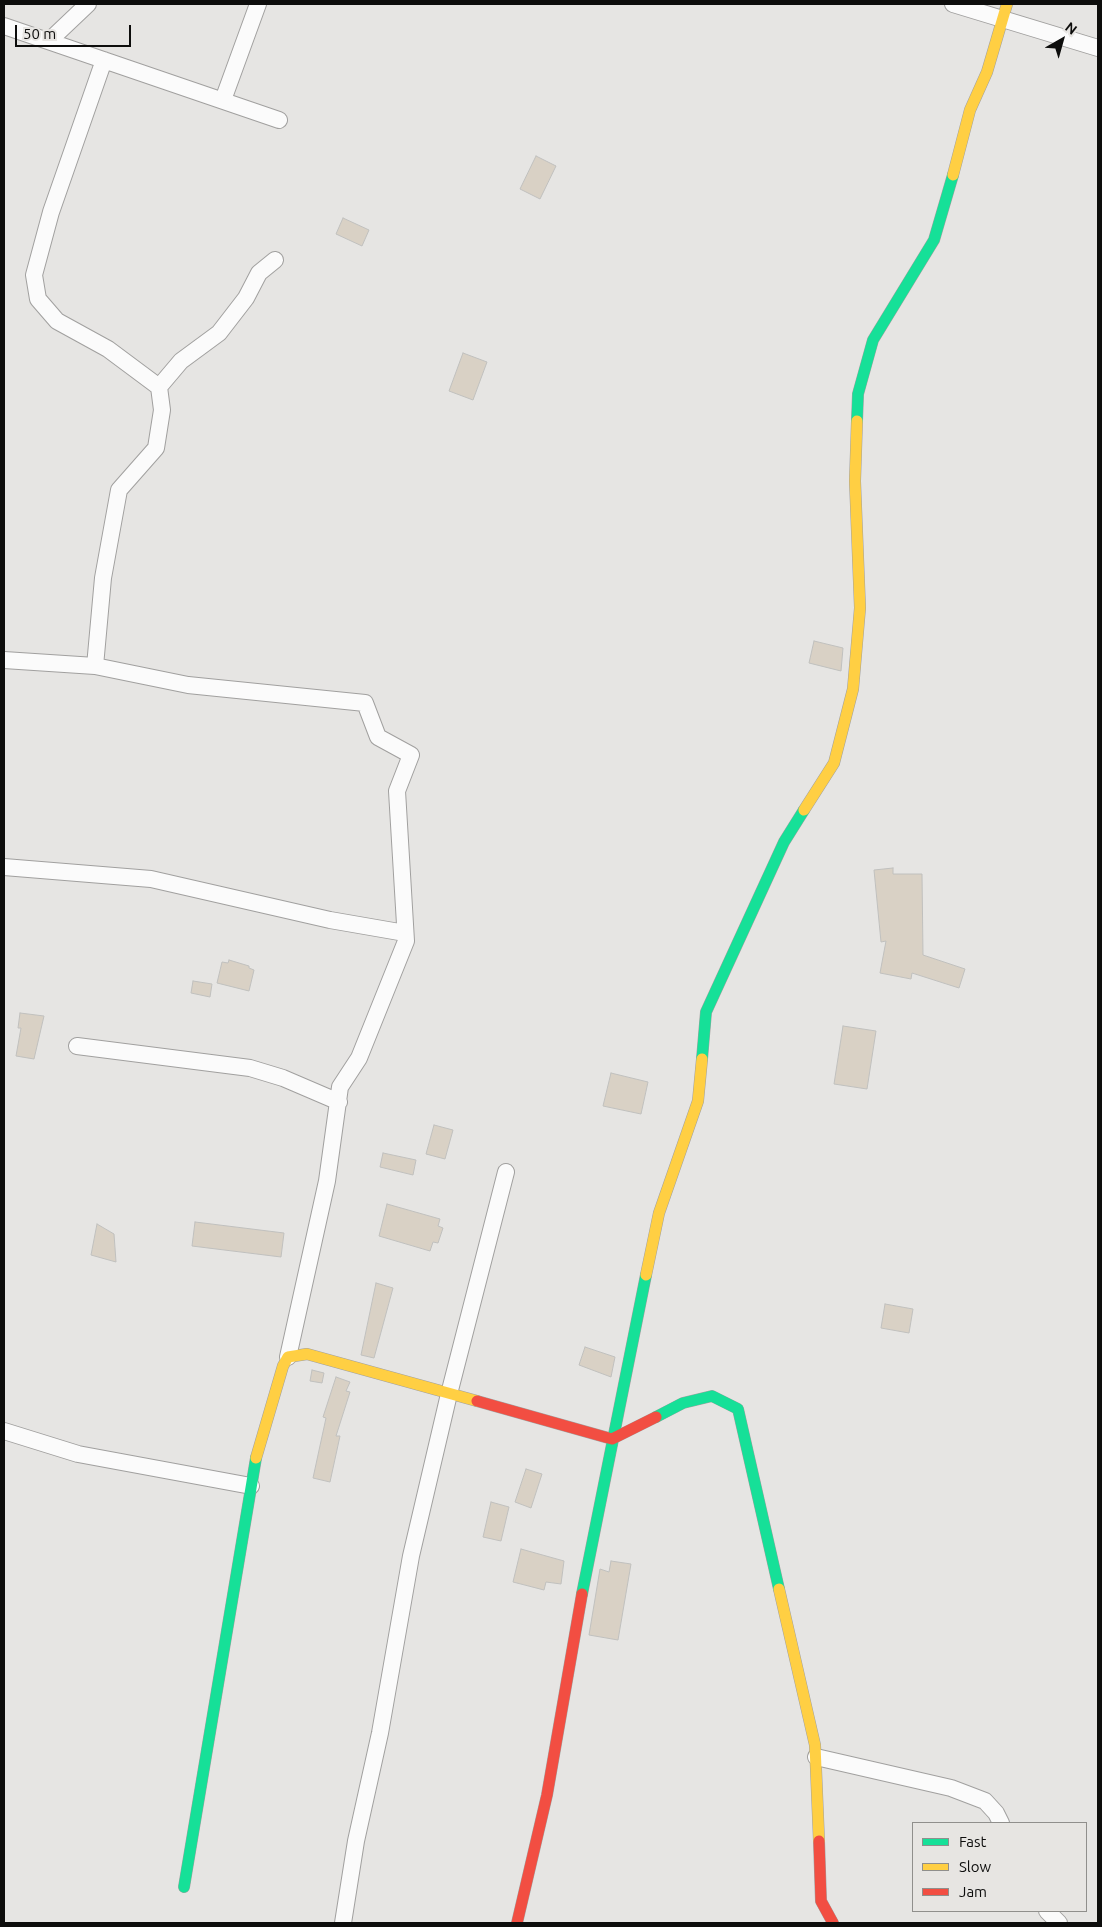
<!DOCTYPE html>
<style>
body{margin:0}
#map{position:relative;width:1102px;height:1927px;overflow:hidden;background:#e6e5e3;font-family:Ubuntu,sans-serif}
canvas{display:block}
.frame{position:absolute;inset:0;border:5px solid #0d0d0c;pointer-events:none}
.legend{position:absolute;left:912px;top:1822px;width:175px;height:90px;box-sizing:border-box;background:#e7e5e2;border:1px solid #908f8c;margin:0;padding:6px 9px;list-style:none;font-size:15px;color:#0d0d0c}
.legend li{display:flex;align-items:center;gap:10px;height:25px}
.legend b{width:25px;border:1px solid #908f8c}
.north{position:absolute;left:1037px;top:15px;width:50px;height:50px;-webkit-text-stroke:4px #e7e5e2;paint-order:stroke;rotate:38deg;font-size:14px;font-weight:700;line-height:20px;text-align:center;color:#0d0d0c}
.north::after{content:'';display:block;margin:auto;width:18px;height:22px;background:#0d0d0c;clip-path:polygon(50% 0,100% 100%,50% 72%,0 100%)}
.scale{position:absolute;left:15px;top:25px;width:116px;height:22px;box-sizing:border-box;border:2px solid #0d0d0c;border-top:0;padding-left:6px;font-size:15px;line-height:18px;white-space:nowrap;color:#0d0d0c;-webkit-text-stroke:4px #e7e5e2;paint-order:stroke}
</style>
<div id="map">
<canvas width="1102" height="1927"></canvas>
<div class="frame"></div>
<ul class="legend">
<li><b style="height:6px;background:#16e098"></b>Fast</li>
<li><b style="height:6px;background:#ffcf43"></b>Slow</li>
<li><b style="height:6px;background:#f24e42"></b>Jam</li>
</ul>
<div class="north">N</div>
<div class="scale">50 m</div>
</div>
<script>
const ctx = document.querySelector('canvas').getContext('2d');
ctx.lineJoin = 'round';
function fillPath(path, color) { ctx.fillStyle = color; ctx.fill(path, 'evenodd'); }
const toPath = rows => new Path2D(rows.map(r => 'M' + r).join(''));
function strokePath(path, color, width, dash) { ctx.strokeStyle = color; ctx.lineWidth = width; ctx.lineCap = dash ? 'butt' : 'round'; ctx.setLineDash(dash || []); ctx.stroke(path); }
const building = toPath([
 [536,156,556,166,540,199,520,189,536,156],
 [343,218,369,230,362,246,336,234,343,218],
 [463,353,487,362,473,400,449,391,463,353],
 [814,641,843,648,841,671,809,663,814,641],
 [893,868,893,874,922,874,923,955,965,969,959,988,912,973,911,979,880,973,886,941,881,942,874,870,893,868],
 [229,960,249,966,249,968,254,970,249,991,217,983,222,962,228,963,229,960],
 [193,981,212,984,210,997,191,993,193,981],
 [20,1013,44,1016,34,1059,16,1056,21,1028,18,1028,20,1013],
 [843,1026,876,1031,867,1089,834,1084,843,1026],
 [611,1073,648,1082,641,1114,603,1106,611,1073],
 [434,1125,453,1130,445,1159,426,1154,434,1125],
 [383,1153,416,1160,413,1175,380,1167,383,1153],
 [387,1204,440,1219,438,1226,443,1228,438,1243,433,1242,430,1251,379,1236,387,1204],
 [195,1222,284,1233,281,1257,192,1246,195,1222],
 [97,1224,114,1234,116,1262,91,1255,97,1224],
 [376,1283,393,1288,374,1358,361,1355,376,1283],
 [885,1304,913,1309,909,1333,881,1328,885,1304],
 [585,1347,615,1357,611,1377,579,1365,585,1347],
 [312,1370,324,1373,322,1383,310,1381,312,1370],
 [336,1377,350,1382,346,1391,350,1392,336,1436,340,1436,330,1482,313,1478,326,1418,323,1417,336,1377],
 [526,1469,542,1474,531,1508,515,1502,526,1469],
 [491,1502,509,1507,501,1541,483,1537,491,1502],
 [521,1549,564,1561,561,1584,546,1582,544,1590,513,1582,521,1549],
 [611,1561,631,1564,618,1640,589,1635,600,1569,609,1572,611,1561]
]);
fillPath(building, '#d9d1c5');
strokePath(building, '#c0c0be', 1);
const street = toPath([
 [953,4,1098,48],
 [4,26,279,120],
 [49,41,88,4],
 [223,100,258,4],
 [159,387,181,361,219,333,246,298,259,273,275,260],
 [4,660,95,666,188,685,365,703,378,737,411,755,397,791,406,941,359,1058,340,1087,327,1181,288,1357],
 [95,666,103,578,119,490,156,448,162,410,159,387,108,349,57,321,38,299,34,275,51,212,104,60],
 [4,867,151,879,330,920,405,933],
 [77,1046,250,1068,283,1078,339,1102],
 [4,1431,78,1454,251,1486],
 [816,1757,951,1788,985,1801,996,1813,1001,1823],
 [1047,1911,1059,1923],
 [343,1923,356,1841,380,1733,411,1556,449,1394,506,1172]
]);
const fast = toPath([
 [857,421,858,394,873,340,934,240,953,175],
 [702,1059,706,1012,784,842,804,810],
 [656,1417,683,1403,712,1396,738,1409,779,1589],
 [582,1594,646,1275],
 [184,1887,256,1458]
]);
const slow = toPath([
 [953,175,970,110,987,72,1007,4],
 [804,810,834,763,853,689,860,608,855,481,857,421],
 [646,1275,659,1213,698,1101,702,1059],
 [256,1458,283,1366,288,1357,307,1354,477,1401],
 [779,1589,815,1745,819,1841]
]);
const jam = toPath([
 [477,1401,612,1439,656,1417],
 [819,1841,821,1901,833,1923],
 [517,1923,547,1795,582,1594]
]);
strokePath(street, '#a1a09f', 18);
strokePath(fast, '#a1a09f', 12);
strokePath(slow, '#a1a09f', 12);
strokePath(jam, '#a1a09f', 12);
strokePath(street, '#fbfbfb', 16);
strokePath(fast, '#16e098', 11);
strokePath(slow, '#ffcf43', 11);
strokePath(jam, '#f24e42', 11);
</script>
